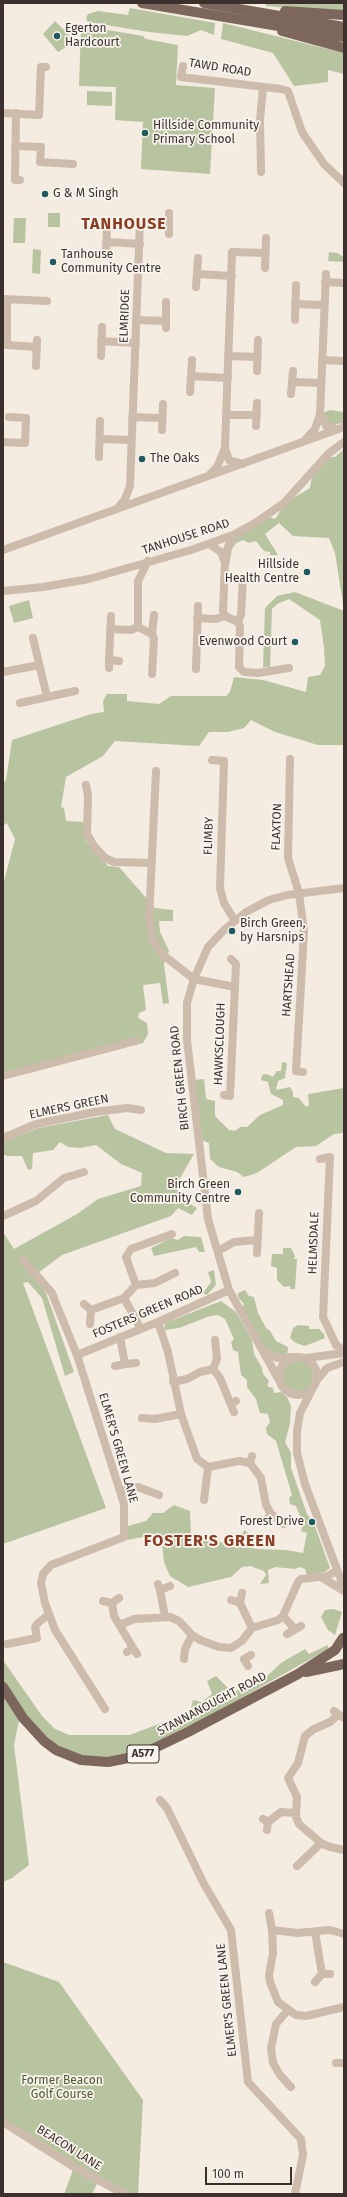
<!DOCTYPE html>
<style>
body{margin:0}
#map{position:relative;width:347px;height:2197px;overflow:hidden;background:#f4ebe1;font-family:"Fira Sans",sans-serif}
canvas{display:block}
.frame{position:absolute;inset:0;border:4px solid #3b302b;pointer-events:none}
.scale{position:absolute;left:205px;top:2167px;width:87px;height:18px;box-sizing:border-box;border:2px solid #3b302b;border-top:0;padding-left:5px;font-size:12px;line-height:14px;white-space:nowrap;color:#3b302b;-webkit-text-stroke:3px #fbf5ee;paint-order:stroke}
</style>
<div id="map">
<canvas width="347" height="2197"></canvas>
<div class="frame"></div>
<div class="scale">100 m</div>
</div>
<script>
const ctx = document.querySelector('canvas').getContext('2d');
ctx.lineJoin = 'round';
function fillPath(path, color) { ctx.fillStyle = color; ctx.fill(path, 'evenodd'); }
const toPath = rows => new Path2D(rows.map(r => 'M' + r).join(''));
function strokePath(path, color, width, dash) { ctx.strokeStyle = color; ctx.lineWidth = width; ctx.lineCap = dash ? 'butt' : 'round'; ctx.setLineDash(dash || []); ctx.stroke(path); }
function write(font, color, halo, rows, align = 'center') {
  ctx.font = font + ' "Fira Sans",sans-serif'; ctx.lineWidth = 3.5; ctx.setLineDash([]); ctx.textBaseline = 'middle'; ctx.strokeStyle = halo; ctx.fillStyle = color; for (const [text, x, y, turn = 0] of rows) {
    ctx.save(); ctx.translate(x, y); ctx.rotate((+turn || 0) * Math.PI / 180); ctx.textAlign = isNaN(turn) ? turn : align; if (halo) ctx.strokeText(text, 0, 0); ctx.fillText(text, 0, 0); ctx.restore();
  }
}
fillPath(toPath([
 [266,3,344,3,344,13,266,6],
 [130,8,215,23,214,35,201,30,187,36,149,32,88,22,86,18,88,14,98,11,128,15],
 [55,21,73,39,68,46,58,52,43,34],
 [223,23,344,53,344,74,328,70,328,82,294,86,273,53,221,39],
 [84,26,143,36,146,39,178,45,176,85,215,88,210,174,141,169,143,122,115,120,116,87,79,86,81,27],
 [87,91,112,92,112,106,87,105],
 [48,213,60,213,60,227,48,227],
 [14,218,26,218,25,243,13,243],
 [33,249,41,250,40,274,32,273],
 [329,252,337,253,344,257,344,262,328,261],
 [330,410,344,412,344,423,330,425,323,413],
 [344,449,344,610,335,553,329,538,293,536,279,523,265,534,278,555,270,555,270,552,264,551,256,541,249,543,243,540,236,543,232,549,229,566,222,565,233,536,270,517,274,519,277,517,280,511,292,499,310,488,312,476,330,457,335,457],
 [295,592,344,611,344,745,318,745,275,732,251,720,244,728,228,732,209,732,199,746,115,741,103,756,66,777,61,807,64,808,66,821,84,822,86,841,108,866,119,867,155,908,173,910,173,921,159,921,160,932,169,951,164,964,169,1003,163,1004,160,983,143,985,146,1010,139,1013,138,1018,147,1023,148,1034,143,1043,3,1075,3,885,15,839,7,823,3,826,3,783,6,780,12,740,91,714,104,712,103,701,107,694,127,694,127,701,159,704,171,696,226,696,230,692,234,677,263,680,306,692,308,677,320,675,325,666,324,647,320,620,289,599,277,604,272,609,270,667,263,667,265,608,277,596],
 [29,600,33,618,14,623,9,606],
 [282,1062,287,1063,285,1078,278,1081,276,1090,290,1087,293,1092,293,1097,299,1098,306,1107,309,1105,308,1094,344,1088,344,1133,334,1134,316,1146,296,1147,257,1173,244,1177,237,1172,219,1167,210,1159,209,1143,201,1140,194,1080,204,1079,206,1099,215,1101,215,1116,229,1130,235,1131,240,1127,247,1127,260,1115,283,1105,283,1100,271,1094,268,1082,261,1080,262,1075,267,1074,273,1077,277,1071,281,1071],
 [108,1115,115,1129,166,1153,194,1154,176,1185,181,1199,197,1208,192,1215,178,1208,171,1216,62,1255,38,1273,36,1279,46,1293,74,1372,65,1376,42,1298,28,1282,23,1283,106,1508,3,1544,3,1232,14,1249,77,1214,98,1199,141,1186,142,1173,121,1164,96,1145,80,1148,68,1147,60,1142,53,1150,33,1153,32,1169,28,1170,22,1156,7,1156,3,1154,3,1142,38,1128],
 [184,1236,201,1237,205,1252,199,1252,196,1247,154,1256,151,1248,171,1238,178,1240],
 [283,1248,291,1248,295,1256,294,1259,297,1259,295,1289,290,1289,290,1286,284,1287,277,1280,277,1268,271,1266,272,1254,283,1254],
 [214,1270,216,1285,207,1295,203,1293,211,1282,208,1272],
 [245,1290,249,1296,254,1297,258,1313,266,1328,270,1331,276,1341,288,1347,287,1356,280,1356,265,1350,242,1308,244,1304,238,1297,238,1293],
 [221,1301,236,1312,252,1340,254,1354,262,1368,263,1374,269,1381,267,1386,273,1388,274,1393,281,1392,287,1397,291,1406,290,1424,285,1442,291,1453,291,1468,307,1514,313,1521,330,1568,325,1572,307,1575,305,1569,299,1567,295,1569,275,1567,268,1570,269,1583,260,1584,266,1575,264,1571,250,1566,242,1567,231,1577,188,1587,170,1576,164,1562,161,1536,154,1535,127,1540,125,1533,128,1526,146,1521,153,1513,163,1513,174,1505,190,1511,191,1538,231,1544,245,1530,248,1533,239,1543,256,1549,286,1550,303,1553,307,1533,301,1531,303,1524,296,1506,290,1504,289,1498,292,1495,276,1441,267,1434,266,1428,270,1422,268,1414,260,1413,256,1399,247,1387,247,1380,241,1375,238,1352,233,1350,231,1342,234,1339,225,1319,218,1315,210,1316,179,1328,164,1330,165,1323],
 [298,1325,309,1326,309,1329,319,1329,324,1334,325,1338,305,1346,296,1343,290,1338,293,1328],
 '281 1376a16 16 0 1 1 32 0a16 16 0 1 1-32 0Z',
 [334,1609,342,1612,335,1635,328,1630,321,1617,325,1610],
 [328,1645,328,1649,197,1723,126,1757,90,1759,44,1739,3,1684,3,1660,42,1716,55,1729,69,1735,130,1735,190,1712,193,1700,202,1702,212,1694,207,1681,216,1676,232,1692,247,1688,266,1677,281,1663,305,1649,309,1654],
 [3,1695,19,1720,14,1745,29,1865,12,1878,3,1882],
 [3,1962,59,1982,143,2100,138,2194,124,2194,3,2122],
 [73,2170,97,2184,92,2194,64,2194]
]), '#b8c4a0');
strokePath(toPath([
 [183,66,181,77,281,89,288,91,302,132,324,164,344,183],
 [3,113,39,115,41,67,46,67],
 [16,113,15,180,20,180],
 [15,146,41,147,40,162,73,164],
 [261,172,260,120,263,87],
 [169,234,169,213],
 [106,242,140,244],
 [106,255,107,225],
 [265,268,266,238],
 [197,274,232,276],
 [325,282,344,283],
 [196,287,198,258],
 [4,299,47,301],
 [7,300,7,345,37,347],
 [295,304,324,305],
 [136,320,166,321],
 [295,320,296,285],
 [166,328,166,302],
 [101,341,136,343],
 [101,356,102,327],
 [229,356,258,357],
 [322,360,344,361],
 [36,366,37,340],
 [257,371,258,340],
 [191,376,228,378],
 [292,382,321,383],
 [190,392,192,360],
 [291,394,293,371],
 [320,414,327,427,337,429],
 [226,415,257,415],
 [132,417,162,418],
 [256,426,257,403],
 [162,430,163,404],
 [100,439,131,440],
 [305,440,315,429,320,414,326,274],
 [3,442,25,443,26,418,9,417],
 [225,448,229,460,243,464],
 [99,457,100,421],
 [210,474,217,467,225,448,232,252,266,253],
 [118,508,125,499,130,486,140,221,169,222],
 [209,544,221,552,224,560],
 [3,550,344,427],
 [243,579,241,615,238,622,240,627,239,667,244,672,258,673,289,668],
 [3,591,43,587,89,579,191,550,233,535,255,523,284,503,329,453,344,442],
 [225,616,223,611,225,563,226,552,233,535],
 [197,618,216,619,225,616,238,622],
 [138,627,138,581,148,561],
 [110,629,131,630,138,627,152,634],
 [33,638,47,697],
 [109,660,111,616],
 [109,668,109,660,119,661],
 [196,669,198,606],
 [3,672,39,665],
 [152,674,154,639,152,634,154,615],
 [20,703,75,691],
 [290,759,288,858,299,893,304,932,296,1071,303,1072],
 [212,760,224,761,220,888,224,903,235,921],
 [156,771,149,919,153,940,163,955,194,979,235,987],
 [86,785,88,796,87,834,94,846,105,858,114,862,152,863],
 [3,1076,136,1041],
 [224,1095,230,1096,236,964,231,959],
 [3,1138,36,1124,95,1112,127,1108,141,1110],
 [320,1159,330,1157,323,1317,336,1345,344,1351],
 [3,1216,36,1201,64,1178,84,1172],
 [218,1251,234,1242,257,1240],
 [257,1253,259,1213],
 [23,1260,52,1293,55,1301,77,1355,124,1504,124,1537,51,1565,43,1574,41,1583,45,1603,55,1630,105,1709],
 [136,1285,155,1283,175,1273],
 [84,1304,91,1310,90,1324],
 [91,1310,124,1298],
 [158,1322,168,1352,181,1414,197,1459,208,1467,239,1461,250,1463],
 [141,1329,124,1298,136,1285,126,1257,131,1249,172,1234],
 [120,1337,125,1364,136,1363],
 [264,1351,277,1358,292,1357],
 [77,1355,158,1322,229,1290],
 '279 1376a19 19 0 1 1 38 0a19 19 0 1 1-38 0Z',
 [306,1358,344,1353],
 [115,1366,125,1364],
 [213,1369,220,1378,231,1405],
 [318,1379,327,1368,344,1362],
 [173,1382,187,1379,200,1372,213,1369,217,1359,215,1340],
 [280,1382,229,1290,208,1219,187,1040,187,1003,194,979,208,947,225,929,246,912,269,900,287,895,344,888],
 [312,1390,300,1413,297,1431,297,1453,305,1484,344,1588],
 [234,1412,231,1405,236,1401],
 [142,1418,155,1419,181,1414],
 [252,1456,250,1463,261,1478,266,1505,271,1514],
 [120,1491,138,1487,159,1495],
 [204,1500,208,1467],
 [267,1519,271,1514,284,1524],
 [321,1577,344,1591],
 [158,1584,160,1590,170,1586],
 [160,1590,165,1617],
 [231,1600,240,1603,242,1593],
 [103,1601,112,1603,119,1598],
 [112,1603,114,1616,133,1648],
 [240,1603,252,1628],
 [283,1616,294,1628],
 [120,1625,134,1619,170,1617,179,1621,192,1635,200,1640,219,1647,231,1648,242,1641,252,1628,278,1620,283,1616,298,1582,301,1579,328,1576,337,1570],
 [287,1634,301,1626],
 [7,1644,37,1638,35,1627,38,1623,48,1615],
 [127,1652,133,1648,137,1654],
 [184,1659,185,1649,192,1635],
 [248,1666,244,1659,251,1655],
 [334,1711,344,1718],
 [338,1715,330,1722,314,1729,305,1736,298,1763,288,1778,297,1797,296,1817,299,1824,321,1843,330,1847,344,1850],
 [160,1800,167,1808,204,1884,231,1930,248,2082,301,2139,303,2155,295,2194],
 [263,1819,268,1822,267,1830],
 [268,1822,281,1812,296,1813],
 [297,1866,321,1843],
 [269,1913,272,1930,298,1933,330,1930,344,1934],
 [272,1930,273,1953,269,1975,270,1982,278,2002,296,2015,306,2016,344,2007],
 [315,1932,322,1974],
 [315,1982,322,1974,330,1974],
 [288,2010,276,2024,271,2048,273,2063,280,2075,291,2087],
 [336,2063,344,2063],
 [3,2122,74,2167,124,2194]
]), '#cdbbac', 8);
strokePath(toPath([
 [142,3,344,37],
 [204,3,344,27],
 [285,11,344,15],
 [282,31,344,48],
 [306,1672,344,1664],
 [3,1687,23,1718,44,1741,56,1750,81,1760,108,1762,138,1756,188,1732,298,1674,335,1650,343,1638]
]), '#7d675c', 10);
for (const [x, y, r, color] of [
 [57,36,4,"#1f5a5e"],
 [145,133,4,"#1f5a5e"],
 [45,194,4,"#1f5a5e"],
 [53,262,4,"#1f5a5e"],
 [142,459,4,"#1f5a5e"],
 [307,572,4,"#1f5a5e"],
 [295,642,4,"#1f5a5e"],
 [232,931,4,"#1f5a5e"],
 [238,1192,4,"#1f5a5e"],
 [312,1522,4,"#1f5a5e"]
]) { const dot = new Path2D(); dot.arc(x, y, r, 0, 2 * Math.PI); ctx.fillStyle = color; ctx.fill(dot); strokePath(dot, '#fbf5ee', 1.5); }
for (const [x, y, w] of [
 [143,1754,32]
]) { const box = new Path2D(); box.roundRect(x - w / 2, y - 9, w, 18, 3); ctx.fillStyle = '#fbf5ee'; ctx.fill(box); strokePath(box, '#3b302b', 1); }
write('bold 11px', '#3b302b', null, [
 ["A577",143,1754]
]);
write('12px', '#3b302b', '#fbf5ee', [
 ["Egerton",65,29],
 ["Hardcourt",65,43],
 ["Hillside Community",153,126],
 ["Primary School",153,140],
 ["G & M Singh",53,194],
 ["Tanhouse",61,255],
 ["Community Centre",61,269],
 ["The Oaks",150,459],
 ["Hillside",299,565,"right"],
 ["Health Centre",299,579,"right"],
 ["Evenwood Court",287,642,"right"],
 ["Birch Green,",240,924],
 ["by Harsnips",240,938],
 ["Birch Green",230,1185,"right"],
 ["Community Centre",230,1199,"right"],
 ["Forest Drive",304,1522,"right"]
], 'left');
write('12px', '#3b302b', '#fbf5ee', [
 ["TAWD ROAD",220,68,9],
 ["ELMRIDGE",125,316,-88],
 ["TANHOUSE ROAD",186,537,-18],
 ["FLAXTON",277,827,-88],
 ["FLIMBY",209,836,-88],
 ["HARTSHEAD",289,985,-86],
 ["HAWKSCLOUGH",220,1044,-88],
 ["BIRCH GREEN ROAD",180,1078,-96],
 ["ELMERS GREEN",69,1107,-12],
 ["HELMSDALE",314,1243,-88],
 ["FOSTERS GREEN ROAD",148,1312,-23],
 ["ELMER'S GREEN LANE",118,1448,74],
 ["STANNANOUGHT ROAD",212,1704,-28],
 ["ELMER'S GREEN LANE",227,2000,-96],
 ["BEACON LANE",69,2148,32]
]);
write('12px', '#4a5a2e', '#fbf5ee', [
 ["Former Beacon",62,2081],
 ["Golf Course",62,2095]
]);
ctx.letterSpacing = '1px';
write('bold 16px', '#8c3b22', '#fbf5ee', [
 ["TANHOUSE",124,225],
 ["FOSTER'S GREEN",210,1542]
]);
ctx.letterSpacing = '0px';
</script>
